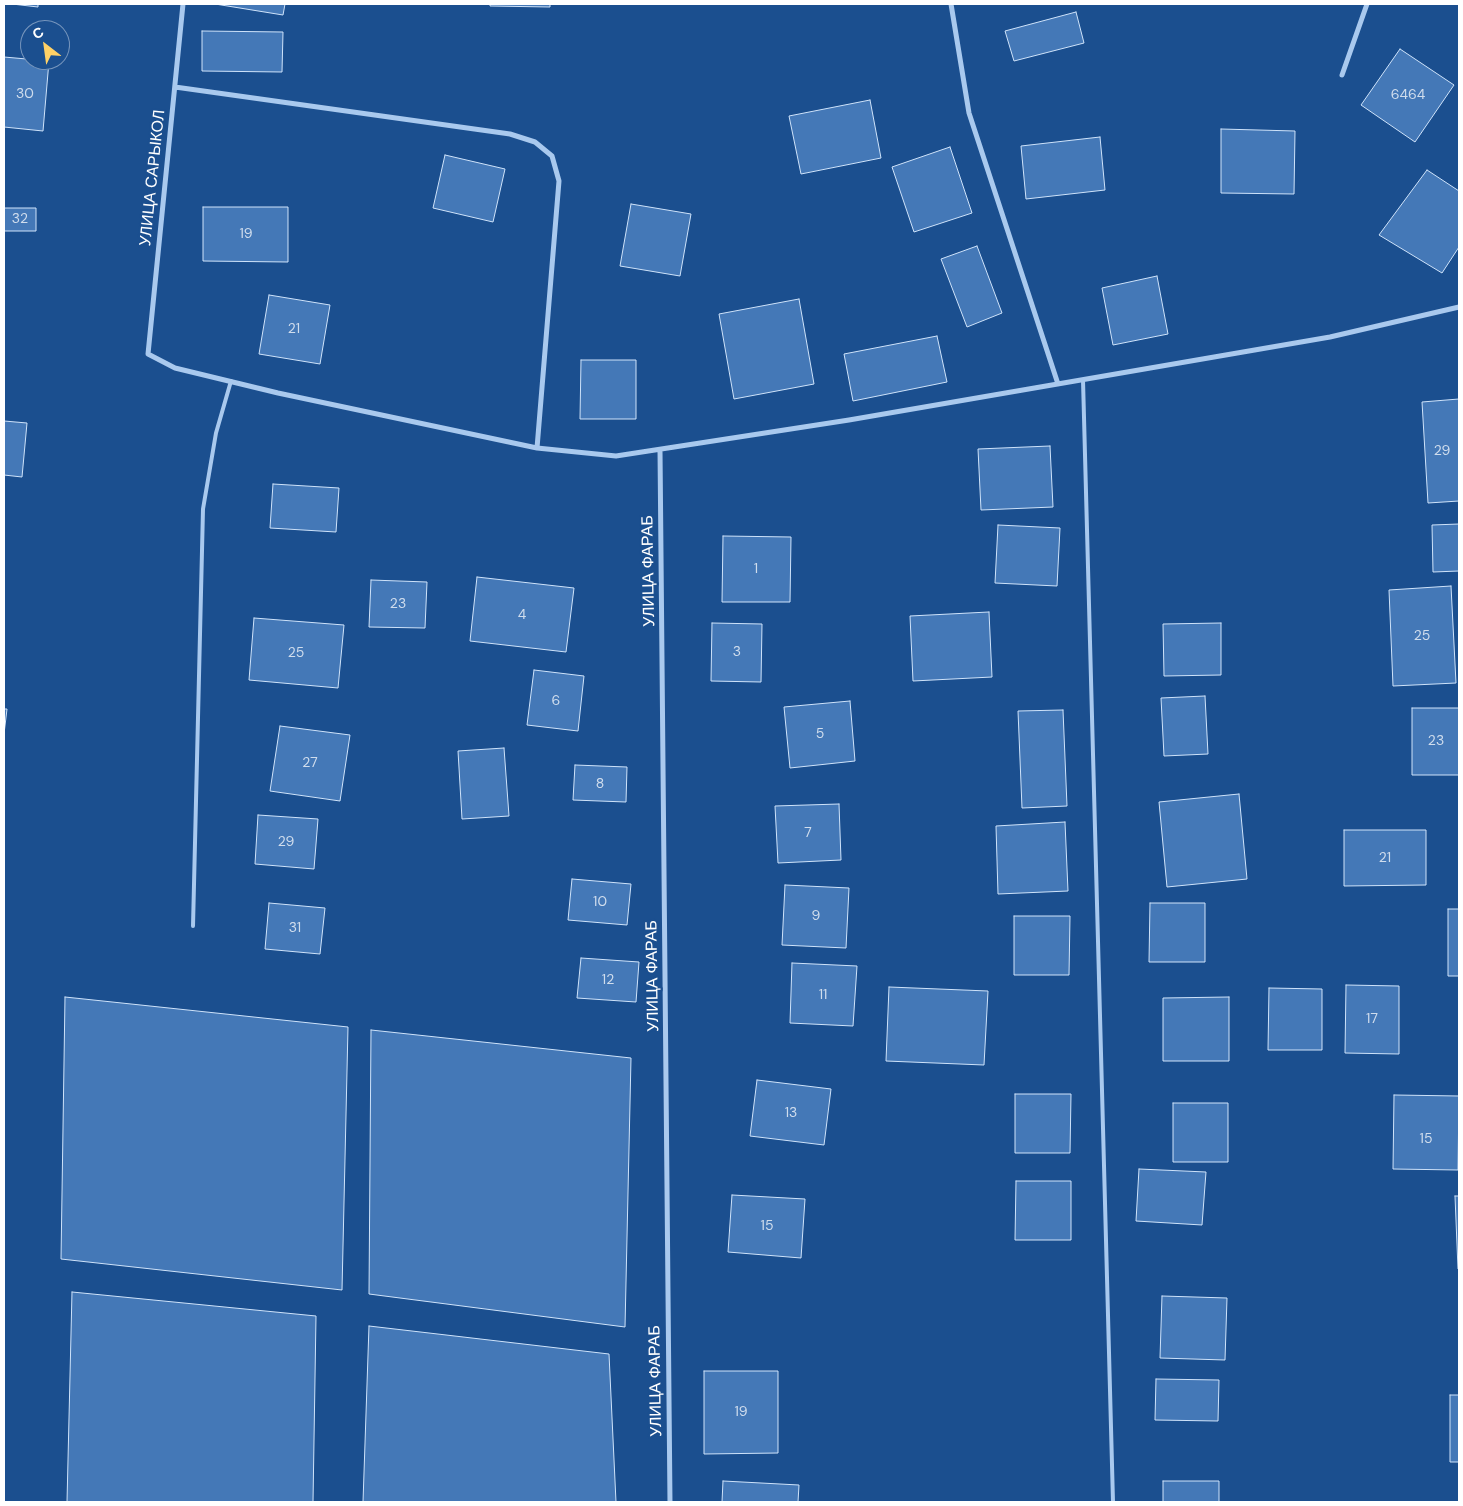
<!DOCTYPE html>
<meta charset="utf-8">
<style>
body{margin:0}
#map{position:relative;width:1463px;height:1506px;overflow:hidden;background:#1b4f8f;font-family:"DM Sans",sans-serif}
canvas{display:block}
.frame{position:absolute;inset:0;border:5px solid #fff;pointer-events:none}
.north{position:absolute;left:20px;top:20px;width:50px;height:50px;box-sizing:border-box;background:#1b4f8f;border:1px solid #7695bc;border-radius:50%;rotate:330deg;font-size:14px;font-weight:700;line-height:20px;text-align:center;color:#fff}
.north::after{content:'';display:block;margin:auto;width:18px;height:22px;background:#ffd166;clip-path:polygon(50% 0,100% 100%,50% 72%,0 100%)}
</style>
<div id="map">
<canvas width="1463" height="1506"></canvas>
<div class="frame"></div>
<div class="north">С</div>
</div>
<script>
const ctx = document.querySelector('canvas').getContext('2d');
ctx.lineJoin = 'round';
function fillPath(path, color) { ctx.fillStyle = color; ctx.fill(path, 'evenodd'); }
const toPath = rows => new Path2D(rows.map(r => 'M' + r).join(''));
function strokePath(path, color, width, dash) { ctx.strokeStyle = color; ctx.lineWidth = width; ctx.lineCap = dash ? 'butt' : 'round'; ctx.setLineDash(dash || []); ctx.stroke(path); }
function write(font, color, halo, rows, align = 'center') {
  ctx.font = font + ' "DM Sans",sans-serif'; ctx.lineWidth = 4.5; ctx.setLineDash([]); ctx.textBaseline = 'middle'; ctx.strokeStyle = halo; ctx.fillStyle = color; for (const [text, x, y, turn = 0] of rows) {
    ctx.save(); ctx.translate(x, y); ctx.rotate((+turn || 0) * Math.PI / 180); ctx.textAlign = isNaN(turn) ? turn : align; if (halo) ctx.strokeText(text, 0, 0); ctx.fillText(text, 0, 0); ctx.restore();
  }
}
const building = toPath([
 [12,4,38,4,38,7,12,4],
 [215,4,285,4,283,15,215,4],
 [490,4,550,4,550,7,490,6,490,4],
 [1076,12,1084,43,1014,61,1005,31,1076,12],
 [202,31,283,32,282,72,202,71,202,31],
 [1400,49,1454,85,1415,142,1361,105,1400,49],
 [4,57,49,61,43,131,4,127,4,57],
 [870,100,881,158,801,174,789,116,870,100],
 [1221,129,1295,131,1294,194,1221,193,1221,129],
 [1100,137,1105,190,1026,199,1021,146,1100,137],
 [950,147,972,213,914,232,892,167,950,147],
 [445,155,505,169,493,222,433,208,445,155],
 [1427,170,1459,191,1459,247,1442,273,1379,235,1427,170],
 [631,204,691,214,680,276,620,266,631,204],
 [203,207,288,207,288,262,203,261,203,207],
 [4,208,36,208,36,231,4,231,4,208],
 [977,246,1002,313,967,327,941,259,977,246],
 [1157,276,1168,334,1113,345,1102,288,1157,276],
 [269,295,330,305,320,364,259,354,269,295],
 [799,299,814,384,734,399,719,314,799,299],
 [937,336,947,382,853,401,844,354,937,336],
 [581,360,636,360,636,419,580,419,581,360],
 [1459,399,1459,501,1428,503,1422,402,1459,399],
 [4,421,27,423,22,477,4,475,4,421],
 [1050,446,1053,507,981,510,978,449,1050,446],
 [273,484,339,488,336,532,270,528,273,484],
 [1459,524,1459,571,1433,572,1432,525,1459,524],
 [998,525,1060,528,1057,586,995,583,998,525],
 [723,536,791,537,790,602,722,602,723,536],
 [477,577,574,588,566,652,470,641,477,577],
 [371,580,427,582,425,628,369,627,371,580],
 [1451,586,1456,683,1393,686,1389,590,1451,586],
 [989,612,992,677,913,681,910,616,989,612],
 [254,618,344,625,338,688,249,680,254,618],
 [712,623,762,624,761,682,711,681,712,623],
 [1221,623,1221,675,1164,676,1163,624,1221,623],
 [534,670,584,676,578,731,527,725,534,670],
 [1205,696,1208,754,1164,756,1161,698,1205,696],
 [850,701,855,761,790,768,784,707,850,701],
 [1412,708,1459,708,1459,775,1412,775,1412,708],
 [4,709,7,709,4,734,4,709],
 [1063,710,1067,806,1022,808,1018,711,1063,710],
 [280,726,350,735,340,801,270,791,280,726],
 [504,748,509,816,462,819,458,751,504,748],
 [575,765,627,767,626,802,573,800,575,765],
 [1239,794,1247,879,1167,887,1159,802,1239,794],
 [839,804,841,860,778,863,775,806,839,804],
 [258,815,318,819,314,869,255,864,258,815],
 [1065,822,1068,891,998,894,996,826,1065,822],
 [1344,830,1426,830,1426,885,1344,886,1344,830],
 [572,879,631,884,627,925,568,920,572,879],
 [785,885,849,888,846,948,782,945,785,885],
 [269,903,325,908,320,954,265,949,269,903],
 [1150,903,1205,903,1205,962,1149,962,1150,903],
 [1448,909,1459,909,1459,976,1448,976,1448,909],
 [1014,916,1070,916,1069,975,1014,975,1014,916],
 [581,958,639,962,636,1002,577,998,581,958],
 [792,963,857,966,853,1026,790,1023,792,963],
 [1346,985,1399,986,1399,1054,1345,1053,1346,985],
 [889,987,988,991,984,1065,886,1061,889,987],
 [1269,988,1322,989,1322,1050,1268,1050,1269,988],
 [65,997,348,1027,342,1290,61,1259,65,997],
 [1229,997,1229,1061,1163,1061,1163,998,1229,997],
 [371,1030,631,1058,625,1327,369,1294,371,1030],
 [757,1080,831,1089,824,1145,750,1136,757,1080],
 [1015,1094,1071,1094,1070,1153,1015,1153,1015,1094],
 [1394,1095,1459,1096,1458,1170,1393,1169,1394,1095],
 [1173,1103,1228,1103,1228,1162,1173,1162,1173,1103],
 [1139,1169,1206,1172,1202,1225,1136,1221,1139,1169],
 [1016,1181,1071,1181,1071,1240,1015,1240,1016,1181],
 [732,1195,805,1199,801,1258,728,1252,732,1195],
 [1455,1196,1459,1196,1459,1269,1458,1269,1455,1196],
 [72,1292,316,1316,313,1502,67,1502,72,1292],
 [1162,1296,1227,1298,1225,1360,1160,1358,1162,1296],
 [369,1326,609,1354,616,1502,363,1502,369,1326],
 [704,1371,778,1371,778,1453,704,1454,704,1371],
 [1156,1379,1219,1380,1218,1421,1155,1420,1156,1379],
 [1450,1395,1459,1395,1459,1462,1450,1462,1450,1395],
 [723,1481,799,1485,798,1502,722,1502,723,1481],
 [1163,1481,1219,1481,1219,1502,1163,1502,1163,1481]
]);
fillPath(building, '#4478b7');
strokePath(building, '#cfe3fa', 1);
strokePath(toPath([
 [1083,380,1113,1502],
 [193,926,203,509,216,433,231,381]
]), '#a9c9ee', 4);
strokePath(toPath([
 [183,4,148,354,175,368,278,393,537,448,616,456,849,420,1330,337,1459,307],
 [951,4,969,113,1058,384],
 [1342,75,1367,4],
 [175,87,510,134,535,142,552,156,559,181,537,448],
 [660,450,670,1502]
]), '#a9c9ee', 5);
write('14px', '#d0dded', null, [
 ["30",25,94],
 ["6464",1408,95],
 ["32",20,219],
 ["19",246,234],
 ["21",294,329],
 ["29",1442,451],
 ["1",756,569],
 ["23",398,604],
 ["4",522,615],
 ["25",1422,636],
 ["3",737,652],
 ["25",296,653],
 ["6",556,701],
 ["5",820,734],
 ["23",1436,741],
 ["27",310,763],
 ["8",600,784],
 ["7",808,833],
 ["29",286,842],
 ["21",1385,858],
 ["10",600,902],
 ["9",816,916],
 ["31",295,928],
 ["12",608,980],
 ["11",823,995],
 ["17",1372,1019],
 ["13",791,1113],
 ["15",1426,1139],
 ["15",767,1226],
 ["19",741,1412]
]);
write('16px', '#fff', '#1b4f8f', [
 ["УЛИЦА САРЫКОЛ",153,178,-84],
 ["УЛИЦА ФАРАБ",649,571,-91],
 ["УЛИЦА ФАРАБ",653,976,-91],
 ["УЛИЦА ФАРАБ",656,1381,-91]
]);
</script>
